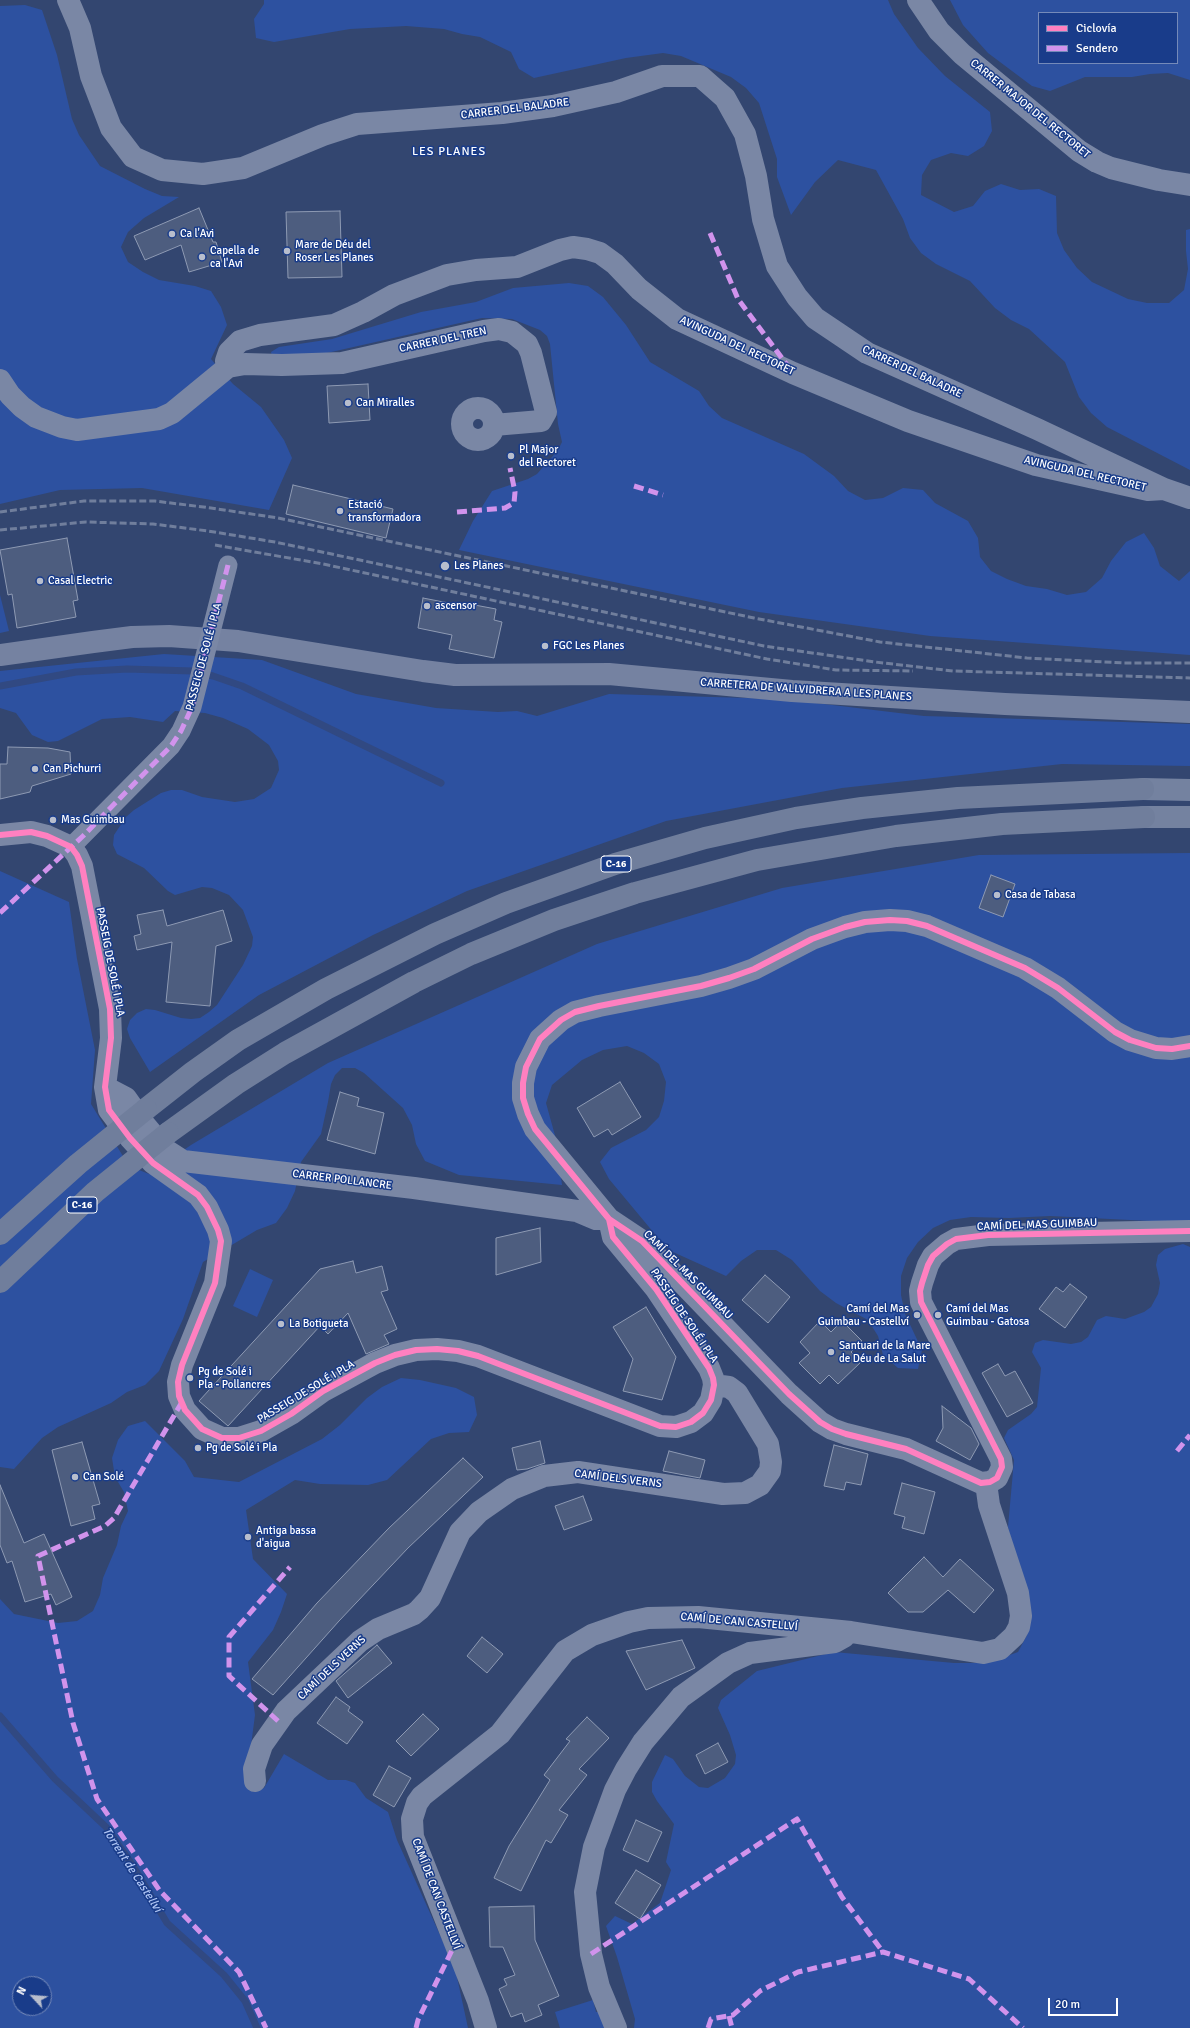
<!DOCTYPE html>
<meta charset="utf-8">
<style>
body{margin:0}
#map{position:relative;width:1190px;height:2028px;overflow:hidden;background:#334670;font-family:Signika,sans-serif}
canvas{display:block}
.legend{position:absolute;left:1038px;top:12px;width:140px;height:52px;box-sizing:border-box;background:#193c8a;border:1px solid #758ab9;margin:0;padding:5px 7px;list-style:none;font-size:12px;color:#fff}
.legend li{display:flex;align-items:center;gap:8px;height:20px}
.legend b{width:20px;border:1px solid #758ab9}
.north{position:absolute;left:12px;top:1976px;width:40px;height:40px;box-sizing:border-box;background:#193c8a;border:1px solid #758ab9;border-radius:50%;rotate:296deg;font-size:11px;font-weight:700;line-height:16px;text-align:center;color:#fff}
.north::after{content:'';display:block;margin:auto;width:14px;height:18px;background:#b8becd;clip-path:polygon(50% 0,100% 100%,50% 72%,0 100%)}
.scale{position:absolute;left:1048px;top:1998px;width:70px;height:18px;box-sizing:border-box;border:2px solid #fff;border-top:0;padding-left:5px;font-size:12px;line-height:14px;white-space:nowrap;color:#fff;-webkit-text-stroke:3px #193c8a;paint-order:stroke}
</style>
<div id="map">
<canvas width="1190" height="2028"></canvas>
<ul class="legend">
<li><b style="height:5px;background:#ff80c0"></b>Ciclovía</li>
<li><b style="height:5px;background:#d193ec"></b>Sendero</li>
</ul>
<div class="north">N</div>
<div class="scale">20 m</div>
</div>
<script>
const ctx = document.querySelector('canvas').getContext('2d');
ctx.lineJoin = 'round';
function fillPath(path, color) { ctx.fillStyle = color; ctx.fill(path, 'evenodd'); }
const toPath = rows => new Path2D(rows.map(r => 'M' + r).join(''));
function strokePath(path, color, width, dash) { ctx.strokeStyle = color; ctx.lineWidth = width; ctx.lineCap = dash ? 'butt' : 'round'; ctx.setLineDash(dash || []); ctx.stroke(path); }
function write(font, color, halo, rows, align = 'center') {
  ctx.font = font + ' Signika,sans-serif'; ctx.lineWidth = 3; ctx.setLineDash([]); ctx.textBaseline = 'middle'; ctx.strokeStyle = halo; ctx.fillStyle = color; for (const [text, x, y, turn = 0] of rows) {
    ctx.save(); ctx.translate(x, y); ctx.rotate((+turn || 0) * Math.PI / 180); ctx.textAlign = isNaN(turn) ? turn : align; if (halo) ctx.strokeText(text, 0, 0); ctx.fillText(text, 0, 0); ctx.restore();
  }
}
fillPath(toPath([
 [264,0,888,0,894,14,918,48,945,76,990,112,992,131,984,146,968,156,951,153,931,160,922,175,921,195,954,212,973,206,985,191,1001,184,1020,190,1039,189,1056,196,1057,233,1064,250,1077,268,1092,282,1128,299,1147,303,1169,303,1184,290,1188,269,1186,251,1186,230,1190,229,1190,470,1107,427,1091,413,1079,397,1065,362,1029,329,1011,320,995,308,970,281,936,264,921,253,910,238,903,219,876,170,838,160,815,182,791,215,777,177,777,159,759,103,746,88,731,77,681,56,663,53,626,58,534,78,519,69,511,52,480,37,462,34,444,29,406,26,350,29,274,42,256,38,254,19,264,4],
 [950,0,1190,0,1190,80,1168,73,1150,74,1132,77,1085,77,1050,91,1032,86,988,53,963,25],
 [1039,13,1177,13,1177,63,1039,63],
 [25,5,42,10,57,55,72,119,79,135,100,166,145,189,162,196,179,197,144,218,128,232,121,247,128,262,143,272,159,280,195,286,211,291,221,307,227,325,211,359,233,384,261,407,284,440,292,458,269,510,142,488,60,490,0,504,0,6],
 [569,283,588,286,603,297,626,325,650,362,699,391,709,406,722,418,804,454,834,476,848,491,865,500,883,498,903,488,923,490,935,503,968,521,978,538,980,557,991,571,1007,579,1026,586,1047,589,1067,595,1086,592,1102,578,1111,561,1126,542,1144,533,1154,548,1160,566,1179,581,1190,571,1190,655,930,636,759,612,459,550,473,521,492,491,528,479,537,474,558,450,562,442,558,424,550,344,547,336,540,330,512,319,482,318,318,355,273,361,271,352,279,347,332,339,421,312,476,302,513,288],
 [0,595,9,631,0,633],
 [164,654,262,660,356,694,436,708,498,712,517,711,537,716,609,694,782,699,924,716,1190,724,1190,766,1062,764,842,788,666,821,467,891,373,935,259,995,150,1072,130,1038,127,1029,130,1020,137,1013,146,1009,155,1010,181,1018,191,1019,200,1018,209,1012,217,1005,243,965,252,946,253,937,243,910,229,895,212,888,202,887,175,895,168,891,144,868,117,854,113,845,114,835,126,817,134,810,161,793,171,790,182,790,202,797,235,802,254,799,271,788,279,770,278,761,269,745,248,729,223,718,205,713,175,711,163,722,130,717,102,719,58,741,48,742,32,735,16,713,0,708,0,671],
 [1190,853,1190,1223,1050,1216,1009,1218,971,1217,950,1220,933,1228,918,1242,907,1258,901,1276,901,1295,905,1314,922,1350,918,1369,898,1368,883,1355,878,1336,868,1320,836,1303,820,1291,792,1260,776,1250,757,1250,741,1261,726,1276,673,1252,659,1239,609,1179,600,1162,611,1148,646,1130,659,1117,664,1101,666,1082,659,1064,644,1053,627,1046,603,1050,582,1060,552,1085,546,1103,556,1139,562,1185,459,1175,425,1161,416,1144,412,1125,403,1108,364,1073,355,1068,342,1068,335,1075,331,1084,328,1102,321,1134,301,1162,295,1191,287,1208,276,1223,257,1230,203,1262,183,1319,159,1371,145,1385,127,1392,111,1403,58,1427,42,1438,14,1469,0,1467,0,871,69,902,77,959,95,1050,91,1104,129,1166,149,1174,191,1145,328,1063,597,944,782,888,979,855],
 [1183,1244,1190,1247,1190,2028,634,2028,635,2019,617,1957,606,1926,615,1916,632,1924,660,1903,671,1870,666,1862,674,1824,657,1801,652,1792,652,1782,665,1755,673,1759,685,1776,699,1787,708,1788,725,1778,735,1764,736,1755,730,1735,718,1708,721,1700,757,1671,834,1652,954,1663,988,1663,1018,1652,1027,1635,1025,1603,1008,1527,1014,1460,1004,1438,1008,1430,1031,1414,1037,1407,1041,1368,1032,1352,1035,1343,1043,1340,1071,1344,1081,1342,1088,1337,1097,1320,1106,1316,1125,1319,1144,1312,1151,1307,1158,1294,1160,1283,1156,1265,1158,1255,1165,1249],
 [250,1269,273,1280,257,1317,233,1306],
 [401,1378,420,1380,456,1388,474,1397,477,1415,469,1432,449,1433,431,1439,387,1480,368,1485,320,1484,295,1480,246,1510,253,1559,287,1594,281,1612,273,1630,248,1662,255,1715,249,1761,256,1791,264,1788,284,1754,328,1780,346,1780,355,1783,366,1798,388,1812,397,1840,455,1968,468,2028,0,2028,0,1599,14,1614,58,1623,77,1621,93,1611,100,1595,103,1578,117,1545,121,1526,128,1511,124,1492,115,1477,112,1458,118,1440,128,1426,145,1421,185,1461,194,1477,239,1482,322,1439,340,1425,367,1398,382,1387],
 [20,1984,44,1984,44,2008,20,2008],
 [593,2000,596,2012,606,2011,609,2028,560,2028,555,2012]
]), '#2d51a0');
strokePath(toPath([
 [0,686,76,672,127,669,192,671,213,676,242,686,441,783],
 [0,1716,55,1779,106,1827,133,1866,167,1923,224,1975,245,2001,257,2028]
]), '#314982', 7);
const building = toPath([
 [199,208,213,242,216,242,222,262,189,272,181,245,145,260,134,236,199,208],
 [340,211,342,277,288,278,286,212,340,211],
 [368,384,370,420,329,423,327,386,368,384],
 [293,485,393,509,386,538,286,514,293,485],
 [67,538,78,600,73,601,76,617,17,628,12,594,8,595,0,550,67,538],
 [423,598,464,606,464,603,496,609,494,620,502,622,494,658,449,649,452,635,418,628,423,598],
 [8,747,48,748,70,752,71,774,32,786,30,792,0,799,0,764,7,764,8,747],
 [991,875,1015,884,1003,917,979,908,991,875],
 [163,910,167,926,223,910,232,941,216,946,210,1006,166,1002,172,942,137,950,134,936,141,934,137,915,163,910],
 [620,1082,641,1117,612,1135,608,1129,594,1137,577,1108,620,1082],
 [340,1092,359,1098,357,1106,384,1113,375,1154,327,1140,340,1092],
 [540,1228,541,1262,496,1275,496,1238,540,1228],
 [353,1261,356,1273,382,1266,388,1290,381,1292,397,1329,384,1335,389,1344,366,1354,348,1313,328,1334,320,1326,228,1426,199,1401,320,1269,353,1261],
 [765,1275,790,1297,768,1323,742,1300,765,1275],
 [1070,1284,1087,1297,1065,1328,1039,1309,1056,1287,1063,1292,1070,1284],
 [646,1307,676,1357,662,1400,623,1391,633,1359,613,1327,646,1307],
 [820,1321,831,1332,842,1321,862,1341,851,1352,861,1362,838,1384,829,1375,820,1384,799,1363,810,1353,800,1342,820,1321],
 [998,1364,1005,1376,1015,1371,1033,1403,1007,1417,982,1373,998,1364],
 [942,1406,971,1428,979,1444,970,1460,936,1441,943,1428,942,1406],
 [540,1441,545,1463,527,1469,517,1470,512,1448,540,1441],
 [82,1442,100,1504,92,1506,95,1519,71,1526,52,1450,82,1442],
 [834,1445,868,1454,861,1485,846,1482,844,1490,824,1486,834,1445],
 [669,1451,705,1460,700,1478,663,1471,669,1451],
 [463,1458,483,1477,408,1548,339,1621,273,1695,252,1679,317,1603,389,1528,463,1458],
 [902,1483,935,1492,924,1534,902,1528,905,1517,894,1514,902,1483],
 [0,1485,24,1543,44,1534,72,1597,56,1605,51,1594,25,1602,12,1561,7,1563,0,1545,0,1485],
 [583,1496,592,1520,564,1530,555,1506,583,1496],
 [924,1557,943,1577,960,1559,994,1590,974,1613,948,1590,923,1612,908,1612,888,1593,924,1557],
 [482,1637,503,1654,487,1673,467,1656,482,1637],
 [682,1640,695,1668,646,1690,626,1651,682,1640],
 [377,1645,392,1663,348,1698,336,1681,377,1645],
 [336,1697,350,1707,348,1711,363,1722,347,1744,317,1723,336,1697],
 [423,1714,439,1729,411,1756,396,1741,423,1714],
 [587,1717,609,1738,579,1769,587,1775,559,1810,568,1815,551,1843,546,1840,521,1891,494,1878,509,1846,550,1780,544,1775,570,1741,566,1739,587,1717],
 [718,1743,728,1762,705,1774,696,1755,718,1743],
 [389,1766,411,1778,394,1807,373,1795,389,1766],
 [636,1820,662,1832,648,1862,623,1850,636,1820],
 [636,1870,661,1885,640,1919,615,1903,636,1870],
 [534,1906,535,1940,559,1996,538,2005,542,2015,525,2022,522,2013,511,2017,499,1989,507,1985,504,1979,515,1975,503,1947,490,1947,489,1907,534,1906]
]);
fillPath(building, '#4d5d7f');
strokePath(building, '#8e9ab3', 1);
strokePath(toPath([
 [68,0,80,28,91,76,111,128,133,157,162,170,203,174,243,168,323,135,357,124,502,113,553,106,616,92,662,76,700,76,725,98,745,134,756,176,763,219,777,266,797,297,815,318,867,353,1037,429,1164,489],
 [228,367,226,361,229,352,240,341,260,335,334,325,363,312,394,295,447,275,476,270,517,267,560,250,573,247,587,249,600,253,615,264,639,289,677,319,793,373,908,421,1036,465,1148,490,1164,489,1190,498],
 [0,380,10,395,22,407,36,417,62,427,77,430,159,419,172,413,228,367,245,364,282,365,342,363,484,331,499,329,512,332,527,344,531,353,546,412,541,421,494,425],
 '462 424a16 16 0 1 1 32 0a16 16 0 1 1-32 0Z',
 [0,835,31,832,47,836,71,847,77,855,82,866,110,1009,111,1038,105,1087,109,1110,130,1138,153,1163,198,1195,207,1207,218,1230,221,1241,215,1283,182,1365,178,1382,179,1396,185,1410,202,1429,222,1438,239,1438,261,1431,291,1414,323,1391,375,1363,395,1355,416,1350,437,1349,458,1351,478,1356,660,1426,676,1427,691,1422,703,1413,711,1400,714,1385,713,1378,709,1368,656,1289,613,1237,609,1219],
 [1190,1046,1172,1049,1156,1048,1130,1040,1115,1032,1058,988,1025,968,927,926,907,921,890,920,865,922,845,927,812,939,754,969,729,978,701,986,599,1006,575,1012,561,1020,540,1039,526,1067,523,1083,523,1098,528,1114,535,1129,609,1219,642,1241,789,1394,820,1422,832,1429,846,1434,906,1449,981,1483,990,1482,997,1478,1002,1467,1001,1459,921,1302,920,1291,922,1283,928,1265,933,1256,947,1244,956,1239,988,1235,1190,1231],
 [105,1087,126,1098,145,1125,166,1150,183,1161,414,1188,577,1211,596,1219,609,1219],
 [255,1781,254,1769,262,1745,286,1711,360,1641,378,1629,414,1614,419,1610,430,1598,460,1532,479,1512,512,1489,544,1476,578,1472,723,1494,745,1493,760,1485,770,1471,771,1462,768,1444,737,1393,729,1387,714,1385],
 [486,2028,478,2001,413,1837,412,1819,417,1803,422,1796,500,1734,565,1651,592,1635,629,1622,648,1618,698,1617,851,1632,983,1653,1000,1649,1014,1636,1019,1627,1021,1616,1018,1593,989,1505,986,1483],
 [616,2028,599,1987,591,1954,585,1892,594,1847,615,1790,626,1769,643,1742,681,1697,728,1663,750,1653,835,1642,844,1637]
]), '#7a87a5', 22);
strokePath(toPath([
 [918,0,939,31,962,54,1079,151,1097,162,1111,168,1159,180,1190,185]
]), '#7a87a5', 22);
strokePath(toPath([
 [0,655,93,642,132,637,169,636,238,641,423,671,455,675,609,674,792,691,1005,704,1190,712]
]), '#7582a1', 22);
strokePath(toPath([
 [1143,789,1190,790],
 [1144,817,1190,817]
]), '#7482a0', 22);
strokePath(toPath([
 [146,1109,193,1072,238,1040,326,989,435,934,506,903,615,864,705,838,796,818,862,808,958,798,1143,789],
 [168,1133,236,1084,285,1053,414,982,471,954,554,920,635,893,757,860,896,836,1002,824,1144,817]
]), '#707e9c', 22);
strokePath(toPath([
 [0,512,84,501,155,501,211,508,278,518,754,618,880,642,1027,658,1124,663,1190,663],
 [0,530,86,522,153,524,208,531,275,542,764,646,875,662,953,671,1190,678],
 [215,545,323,564,767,659,836,670,913,671]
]), '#707e9c', 3, [7, 3]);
strokePath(toPath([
 [71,847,171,746,181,731,192,707,228,565]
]), '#7a87a5', 19);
strokePath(toPath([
 [0,1234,78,1164,146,1109],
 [0,1282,95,1192,168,1133]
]), '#707e9c', 22);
strokePath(toPath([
 [710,233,738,299,793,373],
 [634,486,663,495],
 [457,512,505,508,514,503,515,492,510,468],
 [0,913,83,836,171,746,181,731,192,707,228,565],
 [182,1402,114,1518,105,1526,38,1556,73,1723,97,1799,160,1891,239,1972,266,2028],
 [1177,1451,1190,1435],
 [278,1721,229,1676,229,1637,290,1567],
 [591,1954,797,1819,842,1897,883,1952],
 [729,2016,732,2028],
 [416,2028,418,2020,455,1944],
 [708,2028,711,2019,733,2015,760,1991,798,1972,883,1952,969,1979,1023,2028]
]), '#d193ec', 5, [10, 5]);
strokePath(toPath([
 [0,835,31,832,47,836,71,847,77,855,82,866,110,1009,111,1038,105,1087,109,1110,130,1138,153,1163,198,1195,207,1207,218,1230,221,1241,215,1283,182,1365,178,1382,179,1396,185,1410,202,1429,222,1438,239,1438,261,1431,291,1414,323,1391,375,1363,395,1355,416,1350,437,1349,458,1351,478,1356,660,1426,676,1427,691,1422,703,1413,711,1400,714,1385,713,1378,709,1368,656,1289,613,1237,609,1219],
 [1190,1046,1172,1049,1156,1048,1130,1040,1115,1032,1058,988,1025,968,927,926,907,921,890,920,865,922,845,927,812,939,754,969,729,978,701,986,599,1006,575,1012,561,1020,540,1039,526,1067,523,1083,523,1098,528,1114,535,1129,609,1219,642,1241,789,1394,820,1422,832,1429,846,1434,906,1449,981,1483,990,1482,997,1478,1002,1467,1001,1459,921,1302,920,1291,922,1283,928,1265,933,1256,947,1244,956,1239,988,1235,1190,1231]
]), '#ff80c0', 6);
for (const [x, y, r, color] of [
 [172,234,4,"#b8becd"],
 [287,251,4,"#b8becd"],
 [202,257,4,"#b8becd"],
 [348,403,4,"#b8becd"],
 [511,456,4,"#b8becd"],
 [340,511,4,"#b8becd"],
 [445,566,5,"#b8becd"],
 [40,581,4,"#b8becd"],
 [427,606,4,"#b8becd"],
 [545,646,4,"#b8becd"],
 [35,769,4,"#b8becd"],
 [53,820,4,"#b8becd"],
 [997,895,4,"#b8becd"],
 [917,1315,4,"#b8becd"],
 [938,1315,4,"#b8becd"],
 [281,1324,4,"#b8becd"],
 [831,1352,4,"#b8becd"],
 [190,1378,4,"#b8becd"],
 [198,1448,4,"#b8becd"],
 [75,1477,4,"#b8becd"],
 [248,1537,4,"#b8becd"]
]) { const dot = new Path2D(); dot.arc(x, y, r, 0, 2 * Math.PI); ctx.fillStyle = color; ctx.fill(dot); strokePath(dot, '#193c8a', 1.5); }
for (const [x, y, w] of [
 [616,864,30],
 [82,1205,30]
]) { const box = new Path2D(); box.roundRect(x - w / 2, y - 8, w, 16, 3); ctx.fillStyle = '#193c8a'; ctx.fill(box); strokePath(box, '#fff', 1); }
write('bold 10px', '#fff', null, [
 ["C-16",616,864],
 ["C-16",82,1205]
]);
write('11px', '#fff', '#193c8a', [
 ["CARRER DEL BALADRE",515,109,-7],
 ["CARRER MAJOR DEL RECTORET",1030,109,39],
 ["CARRER DEL TREN",443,340,-12],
 ["AVINGUDA DEL RECTORET",737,346,25],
 ["CARRER DEL BALADRE",912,372,25],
 ["AVINGUDA DEL RECTORET",1085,474,13],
 ["PASSEIG DE SOLÉ I PLA",204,657,-75],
 ["CARRETERA DE VALLVIDRERA A LES PLANES",806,690,4],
 ["PASSEIG DE SOLÉ I PLA",110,962,79],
 ["CARRER POLLANCRE",342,1180,7],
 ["CAMÍ DEL MAS GUIMBAU",1037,1225,-2],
 ["CAMÍ DEL MAS GUIMBAU",688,1275,45],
 ["PASSEIG DE SOLÉ I PLA",684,1316,56],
 ["PASSEIG DE SOLÉ I PLA",306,1392,-31],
 ["CAMÍ DELS VERNS",618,1479,7],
 ["CAMÍ DE CAN CASTELLVÍ",739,1622,5],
 ["CAMÍ DELS VERNS",332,1668,-43],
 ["CAMÍ DE CAN CASTELLVÍ",436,1894,69]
]);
write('11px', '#fff', '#193c8a', [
 ["Ca l'Avi",180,234],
 ["Mare de Déu del",295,245],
 ["Roser Les Planes",295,258],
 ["Capella de",210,251],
 ["ca l'Avi",210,264],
 ["Can Miralles",356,403],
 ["Pl Major",519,450],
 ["del Rectoret",519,463],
 ["Estació",348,505],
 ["transformadora",348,518],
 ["Les Planes",454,566],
 ["Casal Electric",48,581],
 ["ascensor",435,606],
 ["FGC Les Planes",553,646],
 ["Can Pichurri",43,769],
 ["Mas Guimbau",61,820],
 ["Casa de Tabasa",1005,895],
 ["Camí del Mas",909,1309,"right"],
 ["Guimbau - Castellví",909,1322,"right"],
 ["Camí del Mas",946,1309],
 ["Guimbau - Gatosa",946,1322],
 ["La Botigueta",289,1324],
 ["Santuari de la Mare",839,1346],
 ["de Déu de La Salut",839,1359],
 ["Pg de Solé i",198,1372],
 ["Pla - Pollancres",198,1385],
 ["Pg de Solé i Pla",206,1448],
 ["Can Solé",83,1477],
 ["Antiga bassa",256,1531],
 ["d'aigua",256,1544]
], 'left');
ctx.letterSpacing = '1px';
write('12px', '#fff', '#193c8a', [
 ["LES PLANES",449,152]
]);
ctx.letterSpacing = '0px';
write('italic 12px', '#afc5f5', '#193c8a', [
 ["Torrent de Castellví",132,1870,57]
]);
</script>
